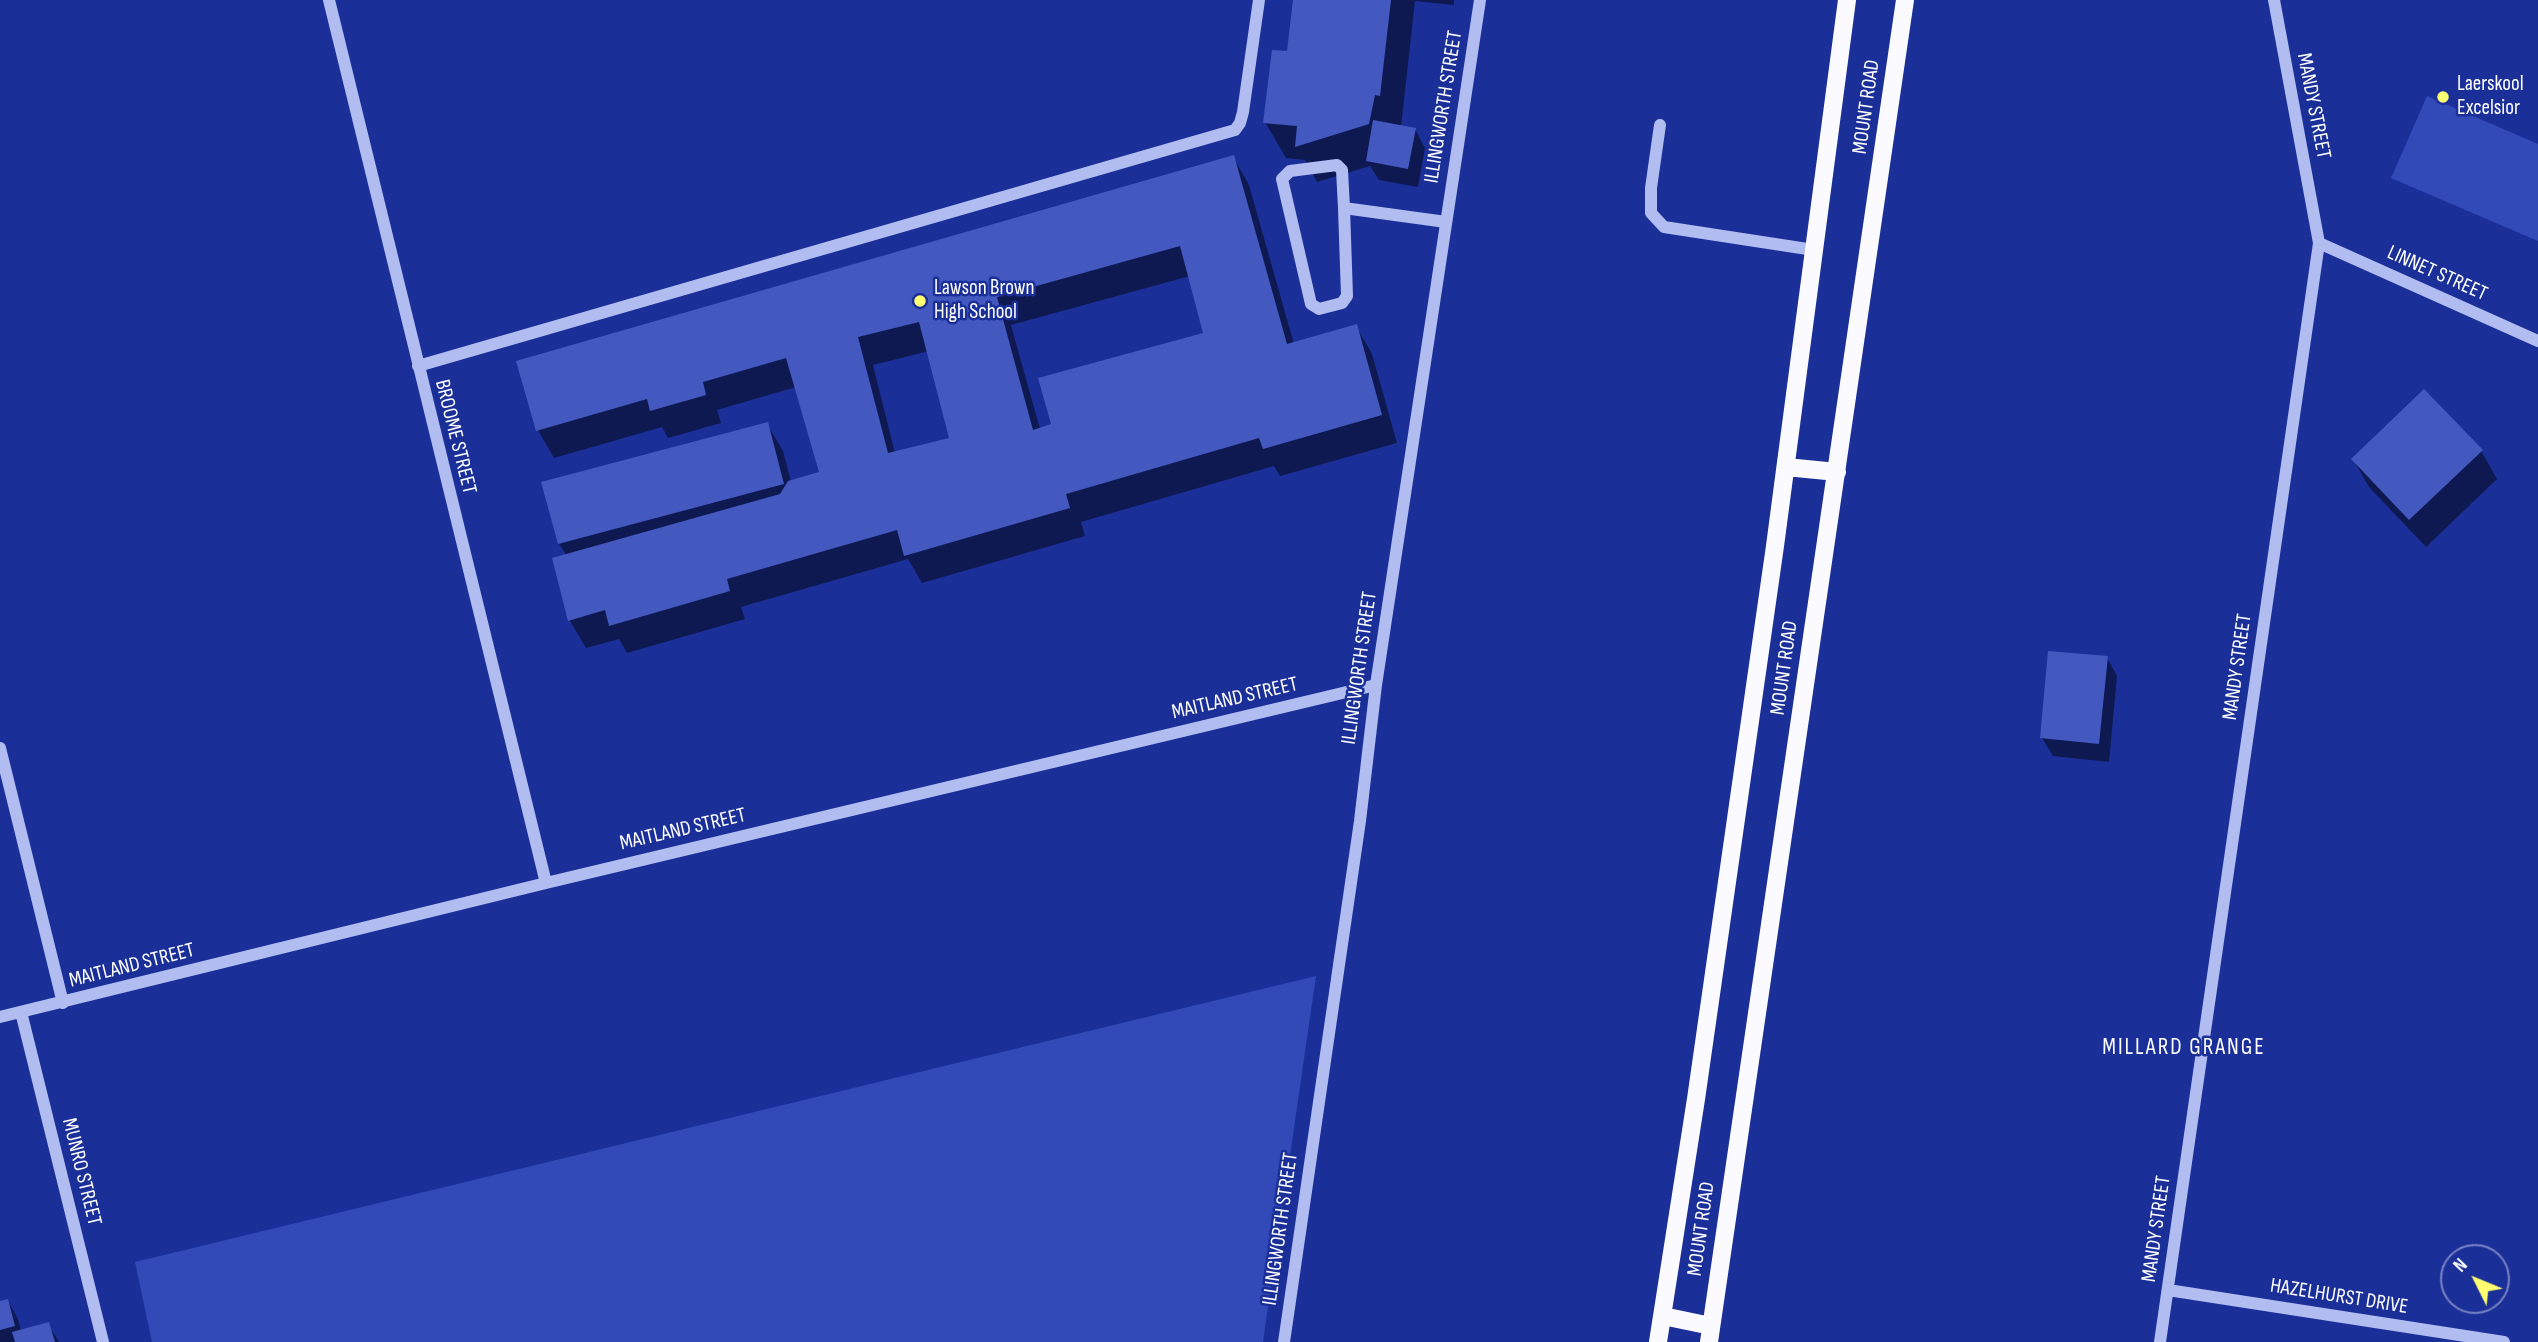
<!DOCTYPE html>
<style>
body{margin:0}
#map{position:relative;width:2538px;height:1342px;overflow:hidden;background:#1b2f99;font-family:"Sofia Sans Condensed",sans-serif}
canvas{display:block}
.north{position:absolute;left:2440px;top:1244px;width:70px;height:70px;box-sizing:border-box;background:#1b2f99;border:2px solid #7682c2;border-radius:50%;rotate:313deg;font-size:19px;font-weight:700;line-height:28px;text-align:center;color:#fff}
.north::after{content:'';display:block;margin:auto;width:24px;height:32px;background:#fffe70;clip-path:polygon(50% 0,100% 100%,50% 72%,0 100%)}
</style>
<div id="map">
<canvas width="2538" height="1342"></canvas>
<div class="north">N</div>
</div>
<script>
const ctx = document.querySelector('canvas').getContext('2d');
ctx.lineJoin = 'round';
function fillPath(path, color) { ctx.fillStyle = color; ctx.fill(path, 'evenodd'); }
const toPath = rows => new Path2D(rows.map(r => 'M' + r).join(''));
function strokePath(path, color, width, dash) { ctx.strokeStyle = color; ctx.lineWidth = width; ctx.lineCap = dash ? 'butt' : 'round'; ctx.setLineDash(dash || []); ctx.stroke(path); }
function write(font, color, halo, rows, align = 'center') {
  ctx.font = font + ' "Sofia Sans Condensed",sans-serif'; ctx.lineWidth = 5; ctx.setLineDash([]); ctx.textBaseline = 'middle'; ctx.strokeStyle = halo; ctx.fillStyle = color; for (const [text, x, y, turn = 0] of rows) {
    ctx.save(); ctx.translate(x, y); ctx.rotate((+turn || 0) * Math.PI / 180); ctx.textAlign = isNaN(turn) ? turn : align; if (halo) ctx.strokeText(text, 0, 0); ctx.fillText(text, 0, 0); ctx.restore();
  }
}
fillPath(toPath([
 [2427,96,2538,144,2538,241,2391,178],
 [1316,976,1263,1342,152,1342,135,1262]
]), '#3249b8');
fillPath(toPath([
 [1294,0,1454,0,1454,5,1415,1,1401,127,1415,129,1425,148,1418,187,1379,180,1370,166,1317,182,1305,160,1286,158,1265,122,1288,53],
 [1233,157,1249,185,1294,344,1356,326,1372,354,1397,443,1280,476,1274,466,1081,522,1085,536,922,583,908,559,741,607,745,619,627,653,619,639,586,648,570,621,554,560,567,556,559,544,543,484,767,424,783,451,791,482,821,474,796,387,717,410,721,423,668,438,662,427,554,458,538,430],
 [1190,276,1205,334,1053,426,1040,429,1011,325],
 [929,351,951,439,895,453,873,365],
 [2481,451,2497,479,2426,547,2369,487,2353,459],
 [2107,658,2117,676,2109,762,2053,756,2042,738],
 [8,1301,18,1319,21,1331,48,1324,59,1342,0,1342,0,1302]
]), '#0007');
fillPath(toPath([
 [1293,0,1391,0,1380,96,1375,95,1369,124,1295,147,1297,126,1263,123,1272,50,1287,51],
 [1373,120,1416,128,1408,169,1366,161],
 [1234,155,1287,344,1357,324,1382,415,1263,449,1259,438,1066,494,1070,508,904,556,897,530,727,579,730,591,609,626,605,610,568,621,552,558,780,494,788,481,819,472,786,358,703,382,706,395,650,411,647,399,536,431,516,361],
 [1180,246,1203,333,1038,378,1051,424,1033,430,997,297],
 [919,322,949,438,888,453,858,337],
 [2424,389,2483,450,2409,520,2351,459],
 [768,422,784,484,558,544,541,482],
 [2048,651,2108,656,2099,744,2040,738],
 [8,1299,15,1326,0,1330,0,1301],
 [49,1322,55,1342,15,1342,12,1332]
]), '#4459c0');
strokePath(toPath([
 [329,0,546,883],
 [1660,125,1651,188,1651,213,1664,227,1814,250],
 [1344,208,1342,170,1337,165,1290,171,1282,179,1311,304,1319,309,1342,303,1347,296,1344,208,1446,222],
 [2319,243,2538,341],
 [418,366,1235,130,1240,123,1243,112,1259,0],
 [0,748,63,1003],
 [21,1012,103,1342],
 [0,1017,546,883,1376,685],
 [2168,1290,2504,1342],
 [1284,1342,1360,821,1376,685,1480,0],
 [2160,1342,2319,243,2274,0]
]), '#b1bcf1', 12);
strokePath(toPath([
 [1786,467,1837,472],
 [1663,1316,1711,1326],
 [1658,1342,1696,1099,1775,546,1847,0],
 [1709,1342,1905,0]
]), '#fafaff', 18);
for (const [x, y, r, color] of [
 [2443,97,7,"#fffe70"],
 [920,301,7,"#fffe70"]
]) { const dot = new Path2D(); dot.arc(x, y, r, 0, 2 * Math.PI); ctx.fillStyle = color; ctx.fill(dot); strokePath(dot, '#1b2f99', 2.5); }
write('21px', '#fff', '#1b2f99', [
 ["Laerskool",2457,85],
 ["Excelsior",2457,109],
 ["Lawson Brown",934,289],
 ["High School",934,313]
], 'left');
write('21px', '#fff', '#1b2f99', [
 ["MANDY STREET",2313,106,79],
 ["ILLINGWORTH STREET",1444,107,-81],
 ["MOUNT ROAD",1867,107,-82],
 ["LINNET STREET",2437,274,24],
 ["BROOME STREET",455,437,76],
 ["MANDY STREET",2238,667,-82],
 ["ILLINGWORTH STREET",1360,668,-82],
 ["MOUNT ROAD",1785,668,-82],
 ["MAITLAND STREET",1235,699,-13],
 ["MAITLAND STREET",683,830,-13],
 ["MAITLAND STREET",132,966,-14],
 ["MUNRO STREET",81,1172,76],
 ["ILLINGWORTH STREET",1281,1229,-82],
 ["MOUNT ROAD",1702,1229,-82],
 ["MANDY STREET",2157,1229,-82],
 ["HAZELHURST DRIVE",2339,1297,9]
]);
ctx.letterSpacing = '2px';
write('23px', '#fff', '#1b2f99', [
 ["MILLARD GRANGE",2184,1048]
]);
ctx.letterSpacing = '0px';
</script>
